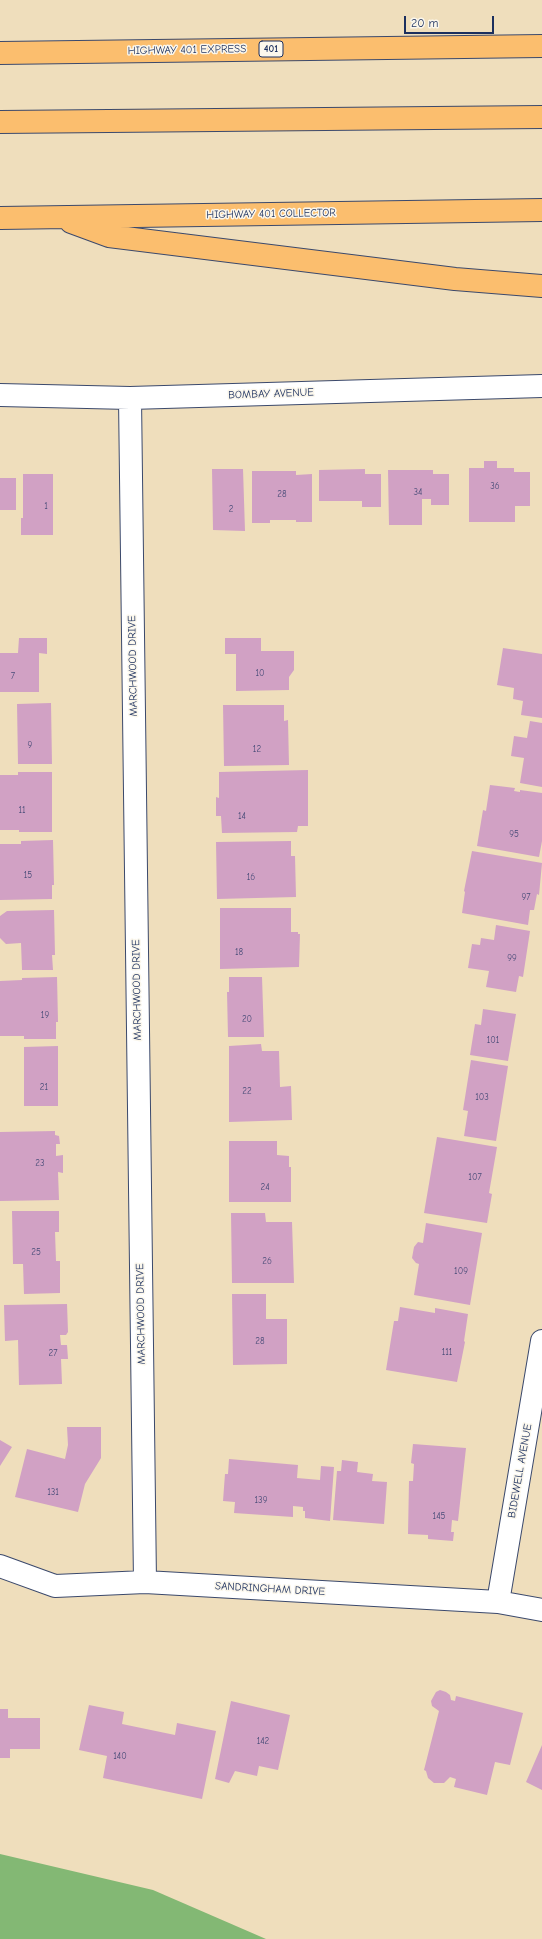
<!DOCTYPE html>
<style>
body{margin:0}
#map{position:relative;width:542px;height:1939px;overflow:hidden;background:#efdebc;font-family:"Comic Neue",sans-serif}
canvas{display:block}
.scale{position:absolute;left:404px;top:16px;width:90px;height:18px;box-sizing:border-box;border:2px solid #1b2f5e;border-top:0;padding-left:5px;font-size:12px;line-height:14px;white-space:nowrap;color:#1b2f5e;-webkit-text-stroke:3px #fbf7ec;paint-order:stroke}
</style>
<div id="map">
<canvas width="542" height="1939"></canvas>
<div class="scale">20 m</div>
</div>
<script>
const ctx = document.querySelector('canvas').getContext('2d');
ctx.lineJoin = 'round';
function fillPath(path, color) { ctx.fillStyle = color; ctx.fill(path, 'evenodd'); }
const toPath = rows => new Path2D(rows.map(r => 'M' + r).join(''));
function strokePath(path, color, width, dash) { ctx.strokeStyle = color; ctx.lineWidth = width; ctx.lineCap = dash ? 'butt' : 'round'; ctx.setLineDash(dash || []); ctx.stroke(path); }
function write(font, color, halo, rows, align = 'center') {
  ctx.font = font + ' "Comic Neue",sans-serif'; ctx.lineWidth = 3; ctx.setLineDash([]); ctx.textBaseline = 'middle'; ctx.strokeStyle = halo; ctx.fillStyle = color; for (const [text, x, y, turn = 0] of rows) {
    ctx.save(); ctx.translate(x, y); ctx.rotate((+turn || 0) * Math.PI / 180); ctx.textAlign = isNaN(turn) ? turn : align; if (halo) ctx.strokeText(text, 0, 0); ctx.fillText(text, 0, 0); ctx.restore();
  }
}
fillPath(toPath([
 [0,1854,153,1890,266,1939,0,1939]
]), '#83b874');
fillPath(toPath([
 [484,461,497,461,497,468,514,468,514,472,530,472,530,506,515,506,515,522,469,522,469,468,484,468],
 [212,469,243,469,245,531,213,530],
 [365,469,365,474,381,474,381,507,362,507,362,501,319,501,319,470],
 [388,470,433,470,433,474,449,474,449,505,431,505,431,499,422,499,422,525,389,525],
 [252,471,296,471,296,475,312,474,312,522,296,522,296,520,270,520,270,523,252,523],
 [23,474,53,474,53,535,21,535,21,518,23,518],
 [0,478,16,478,16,510,0,510],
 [19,638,47,638,47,654,39,653,39,692,0,692,0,653,18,653],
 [225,638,261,638,261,651,294,651,294,670,289,677,289,690,236,691,236,654,225,654],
 [503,648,542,654,542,718,521,715,523,701,513,699,514,688,497,685],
 [51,703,52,764,18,764,17,704],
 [223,705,284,705,284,721,288,720,289,765,224,766],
 [530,721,542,723,542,787,520,783,524,758,511,756,514,736,527,738],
 [308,770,308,826,298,826,297,832,222,833,221,816,216,816,216,797,219,798,219,772],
 [18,772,52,772,52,832,19,832,19,830,0,830,0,775,18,775],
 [490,785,515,788,514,791,520,792,520,790,542,793,542,841,539,857,477,846,483,810,486,811],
 [53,840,54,885,52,885,52,899,0,900,0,844,21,844,21,841],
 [291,841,291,856,295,856,296,897,217,899,216,842],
 [472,851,542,863,539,895,537,894,534,910,530,910,528,925,462,913,465,892,464,891],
 [220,908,291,908,291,932,298,932,298,934,300,934,299,967,220,969],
 [54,910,55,955,52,955,53,970,22,970,21,943,6,944,0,938,0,916,7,911],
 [496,925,530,931,523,977,519,976,516,992,486,987,489,971,468,968,472,944,480,945,481,938,494,940],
 [57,977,58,1022,56,1022,56,1039,24,1039,24,1036,0,1036,0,981,22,980,22,978],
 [229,977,262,977,264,1037,228,1037,227,992,229,992],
 [483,1009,516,1014,508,1061,470,1055,475,1024,481,1025],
 [261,1044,262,1051,279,1051,280,1087,291,1086,292,1120,229,1122,229,1046],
 [58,1046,58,1106,24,1106,24,1047],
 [471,1060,508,1066,496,1141,464,1136,468,1111,463,1110],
 [55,1131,55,1135,59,1136,60,1144,56,1144,56,1156,63,1155,63,1173,58,1172,59,1200,0,1201,0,1132],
 [437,1137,497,1147,489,1193,492,1194,487,1223,424,1213],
 [229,1141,277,1141,277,1155,289,1156,289,1167,291,1167,291,1202,229,1202],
 [12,1211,59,1211,59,1232,55,1232,56,1261,60,1261,60,1293,24,1294,23,1264,13,1264],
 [231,1213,265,1213,266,1222,292,1222,294,1283,232,1283],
 [426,1223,482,1233,470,1305,414,1295,419,1264,416,1263,412,1258,414,1247,418,1242,423,1243],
 [232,1294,266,1294,266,1319,287,1319,287,1364,233,1365],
 [67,1304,68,1332,66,1335,60,1335,61,1345,67,1345,68,1359,61,1359,62,1384,19,1385,18,1340,5,1341,4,1305],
 [400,1307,435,1313,435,1308,468,1314,464,1341,465,1342,457,1382,386,1370,394,1321,398,1321],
 [67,1427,101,1427,101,1458,85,1484,78,1512,15,1497,27,1449,65,1459,68,1445],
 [0,1440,12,1447,0,1466],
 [413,1444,466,1448,458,1521,452,1520,451,1532,454,1532,453,1541,428,1539,428,1535,408,1534,409,1481,413,1481,414,1464,411,1463],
 [229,1459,298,1465,297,1478,320,1480,321,1466,334,1467,330,1521,305,1518,305,1511,303,1511,303,1507,293,1506,293,1517,234,1513,235,1502,223,1501,225,1474,228,1474],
 [342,1460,358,1462,357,1472,373,1474,372,1481,387,1482,384,1524,333,1520,337,1471,341,1471],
 [440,1690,446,1692,450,1695,451,1700,455,1701,456,1696,523,1713,510,1765,495,1762,487,1795,454,1787,456,1779,450,1777,444,1783,434,1783,428,1778,426,1771,424,1770,439,1711,432,1706,431,1701,436,1692],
 [231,1701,290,1715,278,1770,259,1766,257,1776,235,1771,229,1783,215,1779],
 [89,1705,124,1712,122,1724,175,1735,177,1723,216,1731,202,1799,103,1778,107,1756,79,1750],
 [0,1709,8,1709,8,1718,40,1718,40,1749,10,1749,10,1758,0,1758],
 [542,1745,542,1790,526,1782]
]), '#d1a1c4');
const minor = toPath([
 [0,395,130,398,542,386],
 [130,398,145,1582],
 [0,1566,55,1586,145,1582,498,1602,542,1610],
 [498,1602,542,1341]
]);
const highway = toPath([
 [0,53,542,46],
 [0,122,542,117],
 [0,218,542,210],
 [71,222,109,236,455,279,542,286]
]);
strokePath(minor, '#3b496c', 24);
strokePath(highway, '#3b496c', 24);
strokePath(minor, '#fff', 22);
strokePath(highway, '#fbbe6e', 22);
write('9px', '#484c78', null, [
 ["36",495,486],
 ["34",418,492],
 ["28",282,494],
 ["1",46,506],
 ["2",231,509],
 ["10",260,673],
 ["7",13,676],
 ["9",30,745],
 ["12",257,749],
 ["11",22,810],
 ["14",242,816],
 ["95",514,834],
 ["15",28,875],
 ["16",251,877],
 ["97",526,897],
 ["18",239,952],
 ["99",512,958],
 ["19",45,1015],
 ["20",247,1019],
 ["101",493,1040],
 ["21",44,1087],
 ["22",247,1091],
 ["103",482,1097],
 ["23",40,1163],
 ["107",475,1177],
 ["24",265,1187],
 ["25",36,1252],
 ["26",267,1261],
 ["109",461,1271],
 ["28",260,1341],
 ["111",447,1352],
 ["27",53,1353],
 ["131",53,1492],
 ["139",261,1500],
 ["145",439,1516],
 ["142",263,1741],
 ["140",120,1756]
]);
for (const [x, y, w] of [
 [271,49,24]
]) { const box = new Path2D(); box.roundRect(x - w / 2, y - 8, w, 16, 3); ctx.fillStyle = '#fbf7ec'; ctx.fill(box); strokePath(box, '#1b2f5e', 1); }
write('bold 10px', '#1b2f5e', null, [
 ["401",271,49]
]);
write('11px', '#1b2f5e', '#fbf7ec', [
 ["HIGHWAY 401 EXPRESS",187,50,-1],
 ["HIGHWAY 401 COLLECTOR",271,214,-1],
 ["BOMBAY AVENUE",271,394,-2],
 ["MARCHWOOD DRIVE",133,666,-91],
 ["MARCHWOOD DRIVE",137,990,-91],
 ["MARCHWOOD DRIVE",141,1314,-91],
 ["BIDEWELL AVENUE",520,1471,-80],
 ["SANDRINGHAM DRIVE",270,1589,3]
]);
</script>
